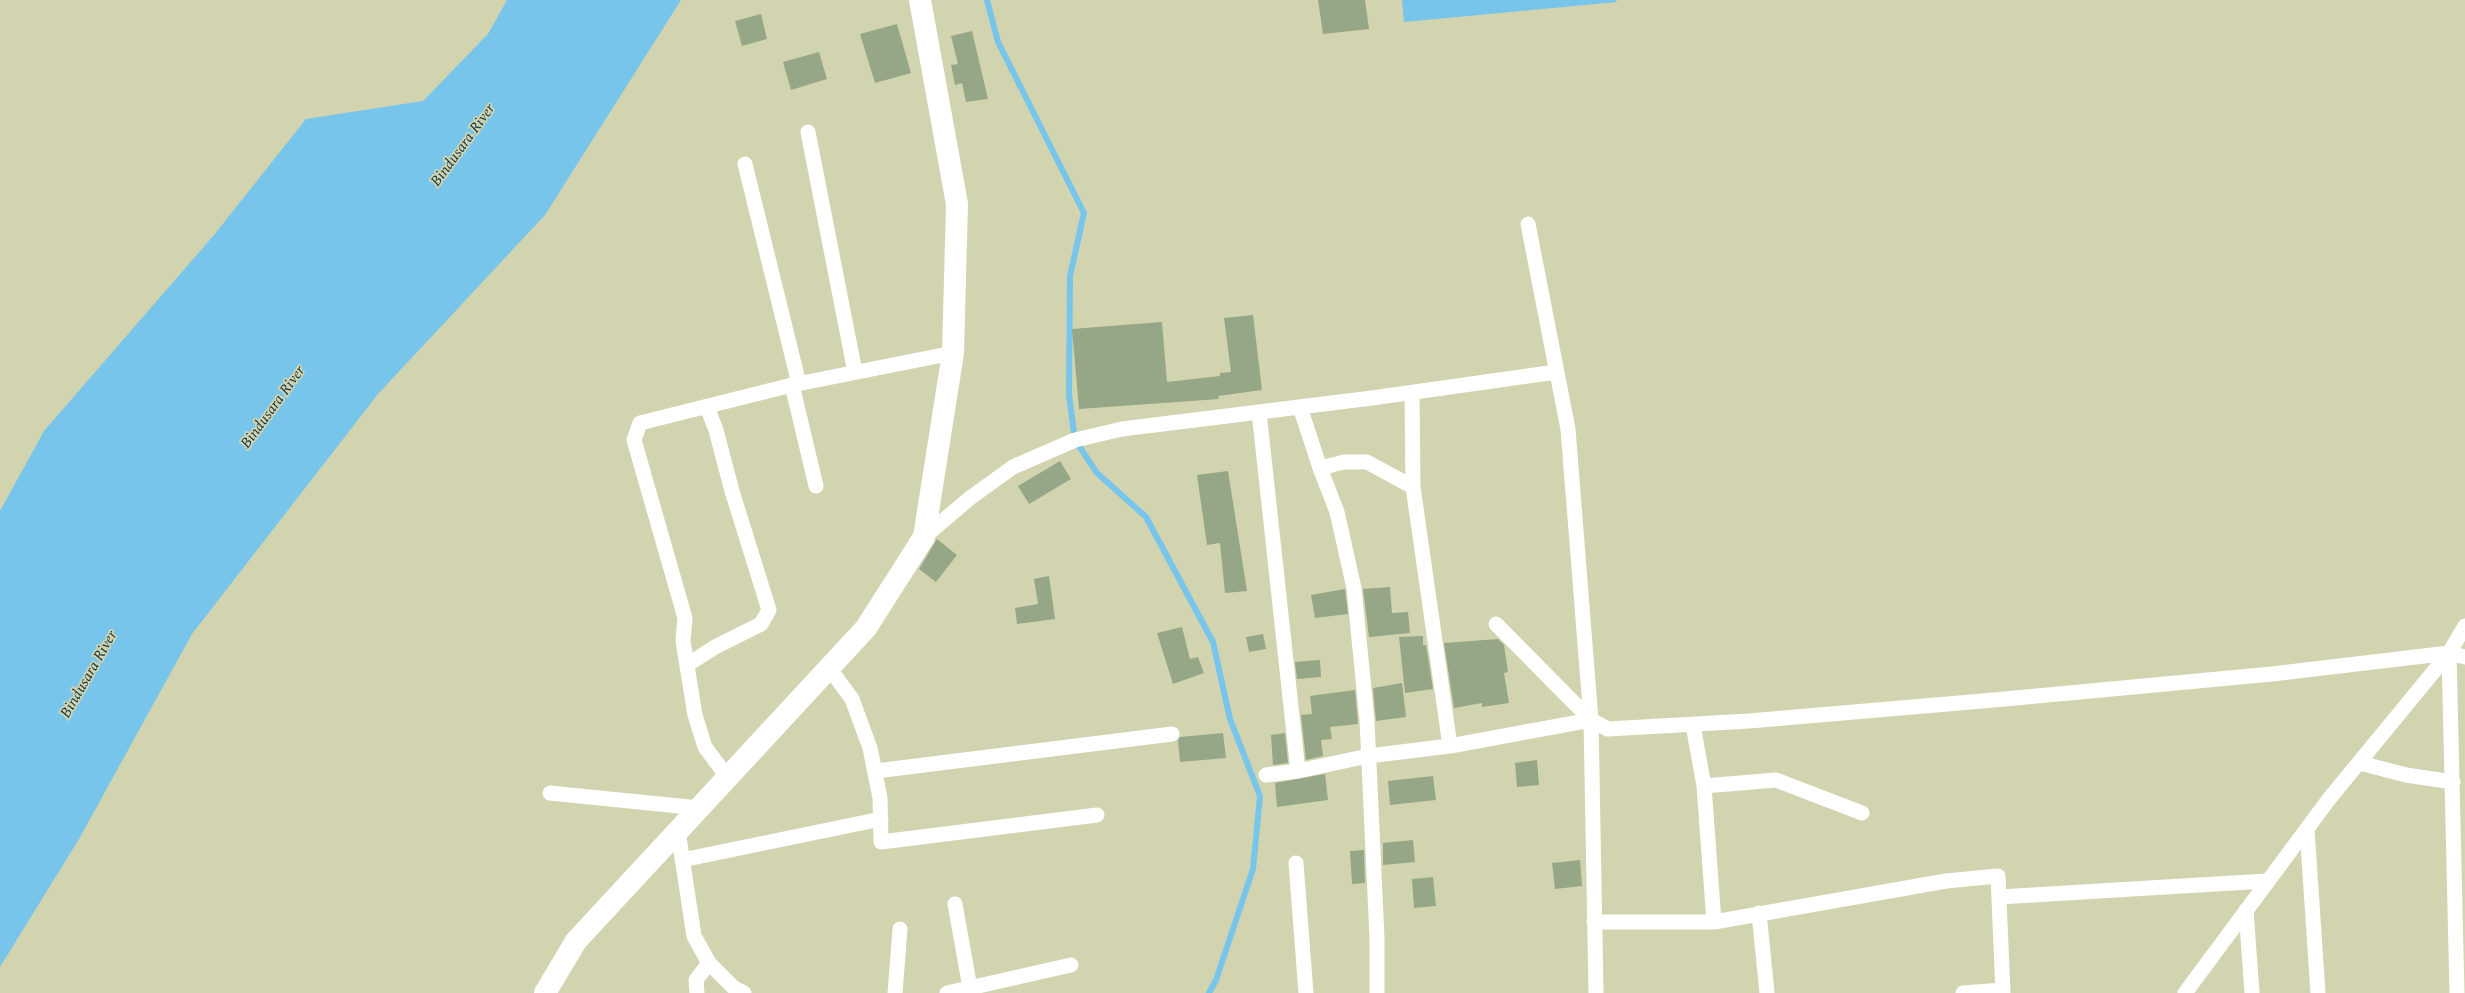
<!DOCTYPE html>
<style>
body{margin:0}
canvas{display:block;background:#d1d4ae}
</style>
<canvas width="2465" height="993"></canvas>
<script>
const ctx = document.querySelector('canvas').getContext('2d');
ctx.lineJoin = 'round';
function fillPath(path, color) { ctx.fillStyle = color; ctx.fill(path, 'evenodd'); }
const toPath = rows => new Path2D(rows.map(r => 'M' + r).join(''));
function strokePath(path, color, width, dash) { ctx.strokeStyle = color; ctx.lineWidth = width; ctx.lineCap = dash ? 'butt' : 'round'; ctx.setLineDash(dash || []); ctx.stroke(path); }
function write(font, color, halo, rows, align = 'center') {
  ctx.font = font + ' Spectral,serif'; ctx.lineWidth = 3.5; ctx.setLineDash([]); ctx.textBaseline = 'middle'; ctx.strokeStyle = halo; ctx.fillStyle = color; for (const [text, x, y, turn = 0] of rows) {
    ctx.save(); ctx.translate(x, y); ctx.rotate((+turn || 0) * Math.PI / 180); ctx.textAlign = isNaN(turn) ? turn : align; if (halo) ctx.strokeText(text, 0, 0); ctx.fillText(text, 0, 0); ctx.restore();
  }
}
fillPath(toPath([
 [507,0,681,0,545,215,378,394,192,634,79,839,0,967,0,511,44,431,214,235,306,119,423,101,488,34],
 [1402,0,1616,0,1617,2,1404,22]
]), '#77c5eb');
strokePath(toPath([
 [987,0,998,42,1084,213,1070,276,1069,395,1075,440,1097,473,1146,517,1213,642,1230,719,1260,796,1253,869,1216,980,1209,993]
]), '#77c5eb', 6);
fillPath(toPath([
 [1318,0,1365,0,1369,29,1323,34],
 [761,14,767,39,742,46,735,21],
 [897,24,911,73,875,83,860,34],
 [972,31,988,99,966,102,962,83,955,85,951,65,958,64,951,36],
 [819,52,827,79,791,90,783,62],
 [1253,315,1262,390,1218,396,1219,399,1079,409,1072,329,1162,322,1167,382,1220,376,1220,373,1231,372,1224,318],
 [1060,461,1071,479,1029,504,1018,486],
 [1228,471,1247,591,1225,593,1220,543,1207,545,1197,475],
 [937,539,957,555,936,582,919,569],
 [1049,576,1055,619,1017,624,1015,608,1038,604,1034,579],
 [1390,587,1392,613,1408,612,1410,633,1369,637,1363,589],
 [1345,589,1348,614,1315,618,1311,595],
 [1182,627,1190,659,1198,657,1204,673,1173,684,1157,633],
 [1263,634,1266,649,1249,652,1246,637],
 [1423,636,1423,645,1426,645,1433,689,1405,693,1399,637],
 [1498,639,1504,645,1508,672,1504,673,1509,703,1482,707,1482,703,1454,708,1444,643],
 [1320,660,1321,677,1297,679,1295,662],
 [1402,683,1406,717,1376,721,1373,688],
 [1355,690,1358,724,1330,727,1332,739,1321,740,1323,756,1306,760,1301,715,1312,714,1310,696],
 [1223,733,1226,758,1180,762,1178,740,1180,737],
 [1285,733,1288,763,1273,765,1271,735],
 [1537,760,1539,785,1517,787,1515,763],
 [1325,774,1328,800,1277,807,1275,783],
 [1433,776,1436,800,1390,805,1388,781],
 [1413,840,1415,862,1383,865,1383,843],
 [1364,850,1365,883,1352,884,1350,851],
 [1580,860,1582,886,1555,889,1552,863],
 [1433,877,1436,906,1414,908,1412,879]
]), '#95a786');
strokePath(toPath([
 [808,132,855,372],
 [745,164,799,384],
 [1528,224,1568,429,1591,720,1596,993],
 [792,385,816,486],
 [1412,393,1413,487],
 [1300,407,1320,468,1337,512,1354,588,1367,720,1377,938,1377,993],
 [1259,412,1298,771],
 [1320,468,1344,462,1367,462,1413,487,1450,746],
 [924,537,970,498,1013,467,1075,440,1122,429,1372,398,1556,372],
 [1496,624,1591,720,1608,729,1749,721,1994,700,2272,674,2449,653,2465,657],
 [2449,653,2457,993],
 [687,665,715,647,761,624,769,610,732,491,716,430,707,407],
 [830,669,852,699,870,748,880,798,881,842,1097,815],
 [1693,725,1704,786,1714,922,1946,881,1998,876,2003,993],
 [2360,763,2406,775,2453,782],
 [876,771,1172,734],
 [1266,775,1298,771,1368,756,1450,746,1591,720],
 [728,778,705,747,695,715,683,641,685,618,634,440,640,423,792,385,953,353],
 [1704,786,1776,780,1862,813],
 [550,793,699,808],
 [2307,829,2318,993],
 [678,831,694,936,709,963,733,987,744,993],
 [682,860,881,819],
 [1296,863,1306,993],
 [1999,897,2266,881],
 [955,904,970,988],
 [2246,910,2252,993],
 [1759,913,1767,993],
 [1594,922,1714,922],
 [697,993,696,980,709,963],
 [895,993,900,929],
 [947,993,1071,965],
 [1963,993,2003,990],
 [2185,993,2329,799,2449,653,2465,626]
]), '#fff', 15);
strokePath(toPath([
 [545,993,576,941,866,628,924,537,953,353,957,204,920,0]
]), '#fff', 22);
write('italic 15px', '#0d3141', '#d1d4ae', [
 ["Bindusara River",464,146,-54],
 ["Bindusara River",274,408,-54],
 ["Bindusara River",90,675,-60]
]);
</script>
